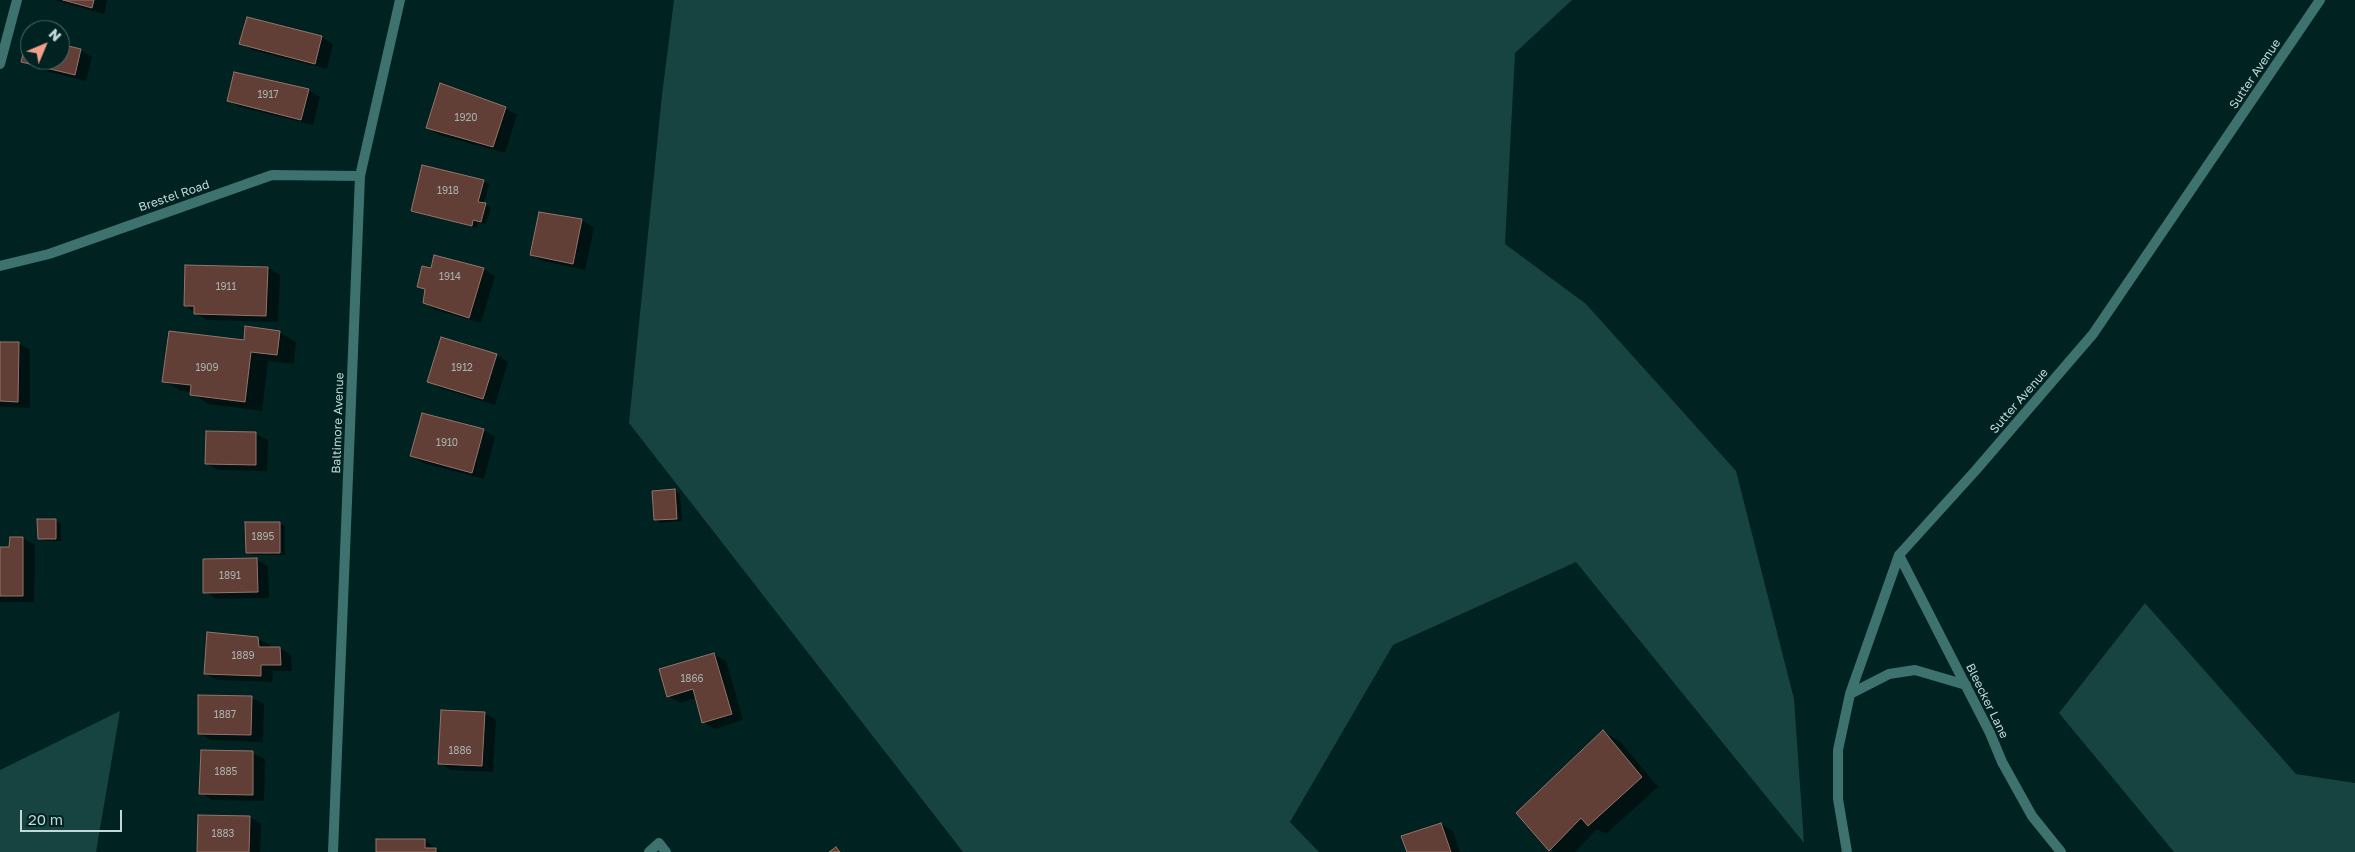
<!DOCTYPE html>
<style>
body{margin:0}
#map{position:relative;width:2355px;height:852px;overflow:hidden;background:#002321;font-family:"Golos Text",sans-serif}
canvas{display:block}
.north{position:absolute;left:20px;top:20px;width:50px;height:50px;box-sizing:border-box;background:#002321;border:1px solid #4e6c6a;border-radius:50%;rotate:45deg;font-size:14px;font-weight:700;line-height:20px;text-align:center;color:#c2d9d7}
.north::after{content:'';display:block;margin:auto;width:18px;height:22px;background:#f49e89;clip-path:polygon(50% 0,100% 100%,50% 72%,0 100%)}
.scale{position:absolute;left:20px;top:810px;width:102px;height:22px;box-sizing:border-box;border:2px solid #c2d9d7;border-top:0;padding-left:6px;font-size:15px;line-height:18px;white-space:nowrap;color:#c2d9d7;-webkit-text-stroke:4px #002321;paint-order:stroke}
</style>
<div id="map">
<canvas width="2355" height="852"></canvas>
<div class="north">N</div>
<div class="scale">20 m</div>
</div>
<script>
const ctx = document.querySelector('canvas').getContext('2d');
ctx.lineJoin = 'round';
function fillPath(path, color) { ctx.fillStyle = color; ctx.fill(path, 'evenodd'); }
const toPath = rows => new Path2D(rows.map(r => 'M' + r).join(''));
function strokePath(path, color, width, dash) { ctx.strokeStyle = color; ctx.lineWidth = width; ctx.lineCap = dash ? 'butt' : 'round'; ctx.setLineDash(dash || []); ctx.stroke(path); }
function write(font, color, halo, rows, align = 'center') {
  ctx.font = font + ' "Golos Text",sans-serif'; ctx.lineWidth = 5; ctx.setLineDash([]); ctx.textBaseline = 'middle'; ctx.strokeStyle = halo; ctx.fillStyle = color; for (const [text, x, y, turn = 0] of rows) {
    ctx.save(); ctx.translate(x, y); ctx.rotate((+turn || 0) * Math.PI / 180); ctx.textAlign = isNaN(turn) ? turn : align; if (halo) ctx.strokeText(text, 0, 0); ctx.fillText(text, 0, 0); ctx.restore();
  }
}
fillPath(toPath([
 [674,0,1572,0,1515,53,1505,244,1586,304,1736,471,1794,699,1804,843,1576,562,1393,645,1290,822,1319,852,963,852,629,423,662,95],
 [2145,603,2296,774,2355,783,2355,852,2174,852,2059,713],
 [120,711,96,852,0,852,0,770]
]), '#174340');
fillPath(toPath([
 [54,0,107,0,104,14],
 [248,18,322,37,333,44,327,69,252,50,241,43],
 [30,39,30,60,60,60,60,46,80,50,92,57,86,81,34,68,22,62],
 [308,90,320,97,313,125,240,107,228,100],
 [505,108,517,115,505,153,439,135,427,128],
 [483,181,489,184,484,204,491,208,486,224,478,223,477,228,412,211],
 [540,214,582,221,594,227,585,270,543,261,531,255],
 [435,256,484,269,495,276,481,323,436,310,424,303,426,290,418,286,432,269],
 [186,266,268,268,280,275,278,322,207,320,195,313,185,305],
 [279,332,296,342,294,364,268,361,262,411,208,404,191,392,181,391,164,381,245,342],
 [0,343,18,343,30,350,30,408,0,407],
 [497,355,508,362,495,405,440,388,428,381],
 [483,430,495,437,484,479,423,463,412,456],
 [256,434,268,440,267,471,218,470,207,464],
 [675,490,680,494,682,521,661,523,655,520],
 [56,521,61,524,61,541,45,541,39,538],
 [279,523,285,526,285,555,253,555,247,552],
 [23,538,35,545,34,602,0,602,0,548,11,548],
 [257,560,268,566,269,598,216,599,205,592],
 [258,639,270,645,270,648,279,648,291,655,292,671,273,671,272,682,217,680,206,674],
 [714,654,726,661,743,720,715,729,703,722,696,698,680,703,668,696],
 [252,698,264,704,263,742,211,740,199,733],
 [485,713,496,720,493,772,451,770,439,763],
 [1603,732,1620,741,1658,787,1606,834,1597,829,1575,852,1554,852,1518,813],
 [202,751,253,753,265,759,264,801,212,800,201,793],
 [250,817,261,824,260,852,198,852],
 [1441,824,1453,831,1460,852,1408,852],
 [377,840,425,840,441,852,377,852]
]), '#0007');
const building = toPath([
 [63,0,94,0,92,8,63,0],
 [247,17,322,36,315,64,239,44,247,17],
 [27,37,30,38,30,60,60,60,60,44,81,49,75,75,21,62,27,37],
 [234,72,309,89,301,120,227,101,234,72],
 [440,83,506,107,493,147,426,128,440,83],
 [422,165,484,180,478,202,486,203,481,222,473,220,472,226,411,211,422,165],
 [539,212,582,219,573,264,530,255,539,212],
 [434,255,484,268,469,318,423,303,425,289,417,287,422,266,431,268,434,255],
 [185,265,268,267,266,316,194,314,194,306,184,306,185,265],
 [245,326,280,331,277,355,251,352,245,402,190,395,191,385,162,382,169,331,244,340,245,326],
 [441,337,497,354,483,399,427,382,441,337],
 [0,342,19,342,18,402,0,401,0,342],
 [422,413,484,429,472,473,410,456,422,413],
 [206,431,256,432,256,465,205,464,206,431],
 [675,489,677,519,654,520,652,491,675,489],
 [37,519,56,519,56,539,38,539,37,519],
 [245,522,280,522,280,553,246,553,245,522],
 [10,537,23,537,23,596,0,596,0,547,9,547,10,537],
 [257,558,258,592,203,593,203,559,257,558],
 [207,632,258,637,259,647,280,647,281,665,261,665,261,676,204,674,207,632],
 [714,653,732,714,702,723,693,689,667,697,659,669,714,653],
 [198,695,252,696,251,735,198,734,198,695],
 [441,710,485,712,482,766,438,764,441,710],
 [1603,730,1642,777,1588,826,1581,818,1549,851,1516,813,1603,730],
 [201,750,253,751,253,795,199,794,201,750],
 [198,815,250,816,249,852,197,852,198,815],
 [1441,823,1451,852,1407,852,1401,836,1441,823],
 [376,839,425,839,425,848,436,848,436,852,376,852,376,839],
 [836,847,840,852,829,852,836,847]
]);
fillPath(building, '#613f37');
strokePath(building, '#977269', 1);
strokePath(toPath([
 [0,64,17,0],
 [0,266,49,254,272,175,360,176],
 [1899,555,1990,733,2002,762,2032,816,2061,852],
 [1850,694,1889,674,1915,670,1966,685],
 [649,852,659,843,666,852],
 [1847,852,1838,799,1838,750,1850,694,1899,555,1976,470,2093,334,2320,0]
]), '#3d726e', 10);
strokePath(toPath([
 [333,852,360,176,400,0]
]), '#3d726e', 10);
write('10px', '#aab2af', null, [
 ["1917",268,95],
 ["1920",466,118],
 ["1918",448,191],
 ["1914",450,277],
 ["1911",226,287],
 ["1909",207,368],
 ["1912",462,368],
 ["1910",447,443],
 ["1895",263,537],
 ["1891",230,576],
 ["1889",243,656],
 ["1866",692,679],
 ["1887",225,715],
 ["1886",460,751],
 ["1885",226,772],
 ["1883",223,834]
]);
write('12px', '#c2d9d7', '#002321', [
 ["Sutter Avenue",2255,74,-56],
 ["Brestel Road",174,196,-19],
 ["Sutter Avenue",2019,401,-49],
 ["Baltimore Avenue",338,423,-88],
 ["Bleecker Lane",1987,701,64]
]);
</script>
